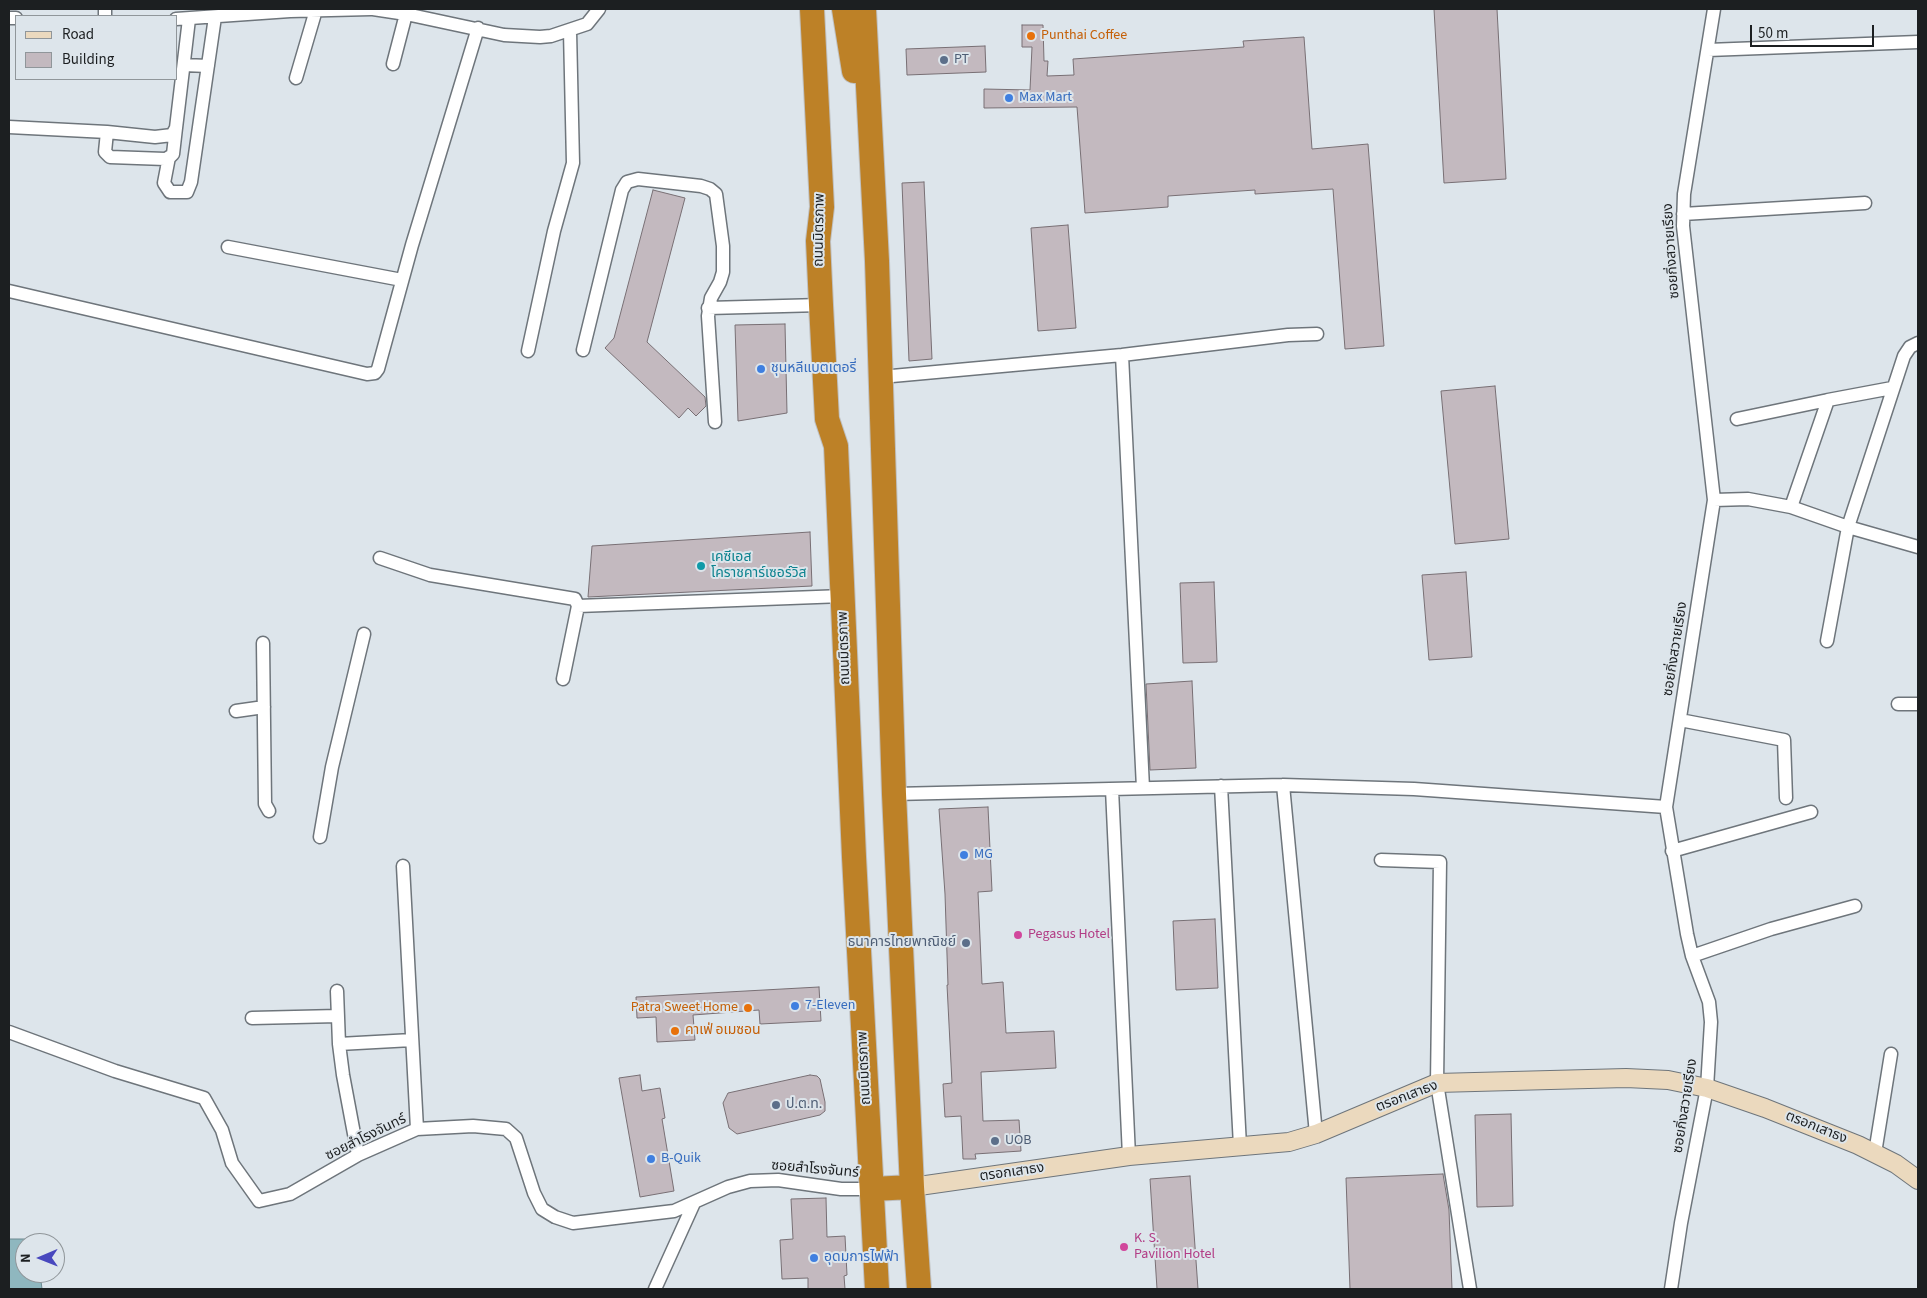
<!DOCTYPE html>
<meta charset="utf-8">
<style>
body{margin:0}
#map{position:relative;width:1927px;height:1298px;overflow:hidden;background:#dde5eb;font-family:"Source Sans 3",sans-serif}
canvas{display:block}
.frame{position:absolute;inset:0;border:10px solid #1c1f21;pointer-events:none}
.legend{position:absolute;left:15px;top:15px;width:162px;height:65px;box-sizing:border-box;background:#dde5eb;border:1px solid #90969a;margin:0;padding:6px 9px;list-style:none;font-size:15px;color:#1c1f21}
.legend li{display:flex;align-items:center;gap:10px;height:25px}
.legend b{width:25px;border:1px solid #90969a}
.north{position:absolute;left:15px;top:1233px;width:50px;height:50px;box-sizing:border-box;background:#dde5eb;border:1px solid #90969a;border-radius:50%;rotate:269deg;font-size:14px;font-weight:700;line-height:20px;text-align:center;color:#1c1f21}
.north::after{content:'';display:block;margin:auto;width:18px;height:22px;background:#4848be;clip-path:polygon(50% 0,100% 100%,50% 72%,0 100%)}
.scale{position:absolute;left:1750px;top:25px;width:124px;height:22px;box-sizing:border-box;border:2px solid #1c1f21;border-top:0;padding-left:6px;font-size:15px;line-height:18px;white-space:nowrap;color:#1c1f21;-webkit-text-stroke:4px #dde5eb;paint-order:stroke}
</style>
<div id="map">
<canvas width="1927" height="1298"></canvas>
<div class="frame"></div>
<ul class="legend">
<li><b style="height:6px;background:#ebd9be"></b>Road</li>
<li><b style="height:14px;background:#c3b9bf"></b>Building</li>
</ul>
<div class="north">N</div>
<div class="scale">50 m</div>
</div>
<script>
const ctx = document.querySelector('canvas').getContext('2d');
ctx.lineJoin = 'round';
function fillPath(path, color) { ctx.fillStyle = color; ctx.fill(path, 'evenodd'); }
const toPath = rows => new Path2D(rows.map(r => 'M' + r).join(''));
function strokePath(path, color, width, dash) { ctx.strokeStyle = color; ctx.lineWidth = width; ctx.lineCap = dash ? 'butt' : 'round'; ctx.setLineDash(dash || []); ctx.stroke(path); }
function write(font, color, halo, rows, align = 'center') {
  ctx.font = font + ' "Source Sans 3","Noto Sans Thai",sans-serif'; ctx.lineWidth = 4; ctx.setLineDash([]); ctx.textBaseline = 'middle'; ctx.strokeStyle = halo; ctx.fillStyle = color; for (const [text, x, y, turn = 0] of rows) {
    ctx.save(); ctx.translate(x, y); ctx.rotate((+turn || 0) * Math.PI / 180); ctx.textAlign = isNaN(turn) ? turn : align; if (halo) ctx.strokeText(text, 0, 0); ctx.fillText(text, 0, 0); ctx.restore();
  }
}
const water = toPath([
 [9,1239,36,1239,36,1243,25,1243,25,1273,40,1273,42,1289,9,1289,9,1239]
]);
fillPath(water, '#8fb7bf');
strokePath(water, '#6c8990', 1);
const building = toPath([
 [1434,9,1497,9,1506,179,1444,183,1434,9],
 [1022,25,1043,25,1044,61,1048,61,1047,76,1074,75,1073,59,1244,47,1243,41,1304,37,1312,149,1368,144,1384,346,1345,349,1333,189,1255,194,1255,190,1168,196,1168,207,1085,213,1077,107,984,108,984,89,1030,90,1032,47,1022,47,1022,25],
 [985,46,986,72,907,75,906,49,985,46],
 [924,182,932,359,909,361,902,183,924,182],
 [653,190,685,198,647,342,705,397,706,406,696,416,688,408,679,418,605,348,614,338,653,190],
 [1068,225,1076,328,1038,331,1031,228,1068,225],
 [785,324,787,413,738,421,735,325,785,324],
 [1495,386,1509,539,1455,544,1441,391,1495,386],
 [810,532,812,586,588,597,592,546,810,532],
 [1466,572,1472,657,1429,660,1422,575,1466,572],
 [1214,582,1217,662,1183,663,1180,583,1214,582],
 [1192,681,1196,768,1150,770,1146,684,1192,681],
 [988,807,992,891,978,892,982,984,1003,982,1006,1033,1054,1031,1056,1068,981,1072,983,1121,1019,1120,1021,1151,975,1154,976,1159,963,1159,961,1116,945,1117,943,1084,952,1083,947,985,948,985,945,894,939,809,988,807],
 [1215,919,1218,988,1176,990,1173,921,1215,919],
 [819,987,821,1021,760,1024,759,1010,693,1015,695,1040,657,1042,656,1017,637,1018,636,997,819,987],
 [640,1075,642,1091,660,1088,665,1118,662,1119,674,1191,640,1197,619,1078,640,1075],
 [810,1075,817,1076,820,1079,825,1102,825,1111,820,1115,737,1134,729,1128,723,1103,728,1093,810,1075],
 [1511,1114,1513,1206,1477,1207,1475,1115,1511,1114],
 [1443,1174,1449,1210,1452,1289,1350,1289,1346,1178,1443,1174],
 [1190,1176,1198,1289,1157,1289,1150,1179,1190,1176],
 [826,1198,827,1237,845,1236,847,1275,844,1276,845,1289,808,1289,808,1278,782,1279,780,1240,793,1239,791,1199,826,1198]
]);
fillPath(building, '#c3b9bf');
strokePath(building, '#786f74', 1);
const street = toPath([
 [373,9,406,14,504,35,540,37,551,36,587,24,599,9],
 [105,16,105,9],
 [9,18,16,18],
 [176,19,290,11,371,9],
 [1708,50,1918,42],
 [393,64,406,14],
 [184,65,208,66],
 [296,78,316,10],
 [9,127,107,132,155,137,172,135,176,128,189,19],
 [107,132,105,152,110,157,165,159,170,157,173,154,176,128],
 [169,157,164,183,170,192,187,192,191,182,215,17],
 [1683,214,1865,203],
 [228,247,402,280],
 [9,291,367,374,375,373,378,369,412,245,478,28],
 [708,308,821,305],
 [583,350,622,190,627,182,638,179,701,186,710,189,716,194,723,246,723,272,720,282,711,298,708,316,715,422],
 [528,351,554,231,573,163,570,31],
 [1122,355,1143,788],
 [881,377,1122,355,1288,335,1317,334],
 [1737,419,1828,400],
 [1714,500,1748,499,1791,507,1848,527,1918,547],
 [1791,507,1828,400,1892,388],
 [380,558,430,575,575,599,578,606,843,596],
 [1827,641,1848,527,1904,356,1910,347,1918,343],
 [263,643,265,804,269,811],
 [563,679,578,606],
 [1898,704,1918,704],
 [236,711,264,707],
 [1680,720,1784,740,1786,798],
 [1283,785,1316,1134],
 [1221,786,1240,1146],
 [1112,789,1129,1156],
 [894,794,1283,785,1414,789,1666,807],
 [320,837,332,767,364,634],
 [1672,851,1811,812],
 [1381,860,1440,862,1437,1083,1470,1289],
 [403,866,417,1129],
 [1692,956,1771,929,1855,906],
 [337,991,339,1044,343,1075,358,1155],
 [252,1018,338,1016],
 [9,1032,115,1071,204,1098,222,1130,232,1163,259,1201,290,1194,358,1155,417,1129,473,1126,506,1129,516,1138,534,1193,542,1209,555,1217,573,1223,674,1211,728,1187,750,1181,778,1180,841,1189,872,1189],
 [339,1044,412,1040],
 [1875,1153,1891,1054],
 [655,1289,694,1203],
 [1671,1289,1681,1223,1707,1088,1711,1022,1709,1002,1692,956,1687,934,1666,807,1714,500,1683,226,1684,194,1714,9]
]);
const secondary = toPath([
 [912,1187,1129,1156,1289,1142,1316,1134,1437,1083,1626,1078,1668,1080,1707,1088,1765,1108,1858,1145,1896,1164,1918,1180]
]);
const highway = toPath([
 [812,9,822,207,818,241,821,305,827,419,836,446,854,857,877,1289],
 [844,9,854,71],
 [864,9,877,261,894,794,912,1187,919,1289],
 [872,1189,912,1187]
]);
strokePath(street, '#6e757b', 15);
strokePath(secondary, '#6e757b', 20);
strokePath(highway, '#bfc0c1', 26);
strokePath(street, '#fff', 12);
strokePath(secondary, '#ebd9be', 18);
strokePath(highway, '#bd8127', 24);
for (const [x, y, r, color] of [
 [1031,36,5,"#e8710a"],
 [944,60,5,"#5c6f8a"],
 [1009,98,5,"#3f7fe0"],
 [761,369,5,"#3f7fe0"],
 [701,566,5,"#0f9aa8"],
 [964,855,5,"#3f7fe0"],
 [1018,935,5,"#d1479c"],
 [966,943,5,"#5c6f8a"],
 [795,1006,5,"#3f7fe0"],
 [748,1008,5,"#e8710a"],
 [675,1031,5,"#e8710a"],
 [776,1105,5,"#5c6f8a"],
 [995,1141,5,"#5c6f8a"],
 [651,1159,5,"#3f7fe0"],
 [1124,1247,5,"#d1479c"],
 [814,1258,5,"#3f7fe0"]
]) { const dot = new Path2D(); dot.arc(x, y, r, 0, 2 * Math.PI); ctx.fillStyle = color; ctx.fill(dot); strokePath(dot, '#dde5eb', 2); }
write('14px', '#c56008', '#dde5eb', [
 ["Punthai Coffee",1041,36],
 ["Patra Sweet Home",738,1008,"right"],
 ["คาเฟ่ อเมซอน",685,1031]
], 'left');
write('14px', '#4e5e75', '#dde5eb', [
 ["PT",954,60],
 ["ธนาคารไทยพาณิชย์",956,943,"right"],
 ["ป.ต.ท.",786,1105],
 ["UOB",1005,1141]
], 'left');
write('14px', '#366cbe', '#dde5eb', [
 ["Max Mart",1019,98],
 ["ชุนหลีแบตเตอรี่",771,369],
 ["MG",974,855],
 ["7-Eleven",805,1006],
 ["B-Quik",661,1159],
 ["อุดมการไฟฟ้า",824,1258]
], 'left');
write('14px', '#1c1f21', '#dde5eb', [
 ["ถนนมิตรภาพ",820,230,-89],
 ["ซอยกิ่งสวายเรียง",1672,251,-94],
 ["ถนนมิตรภาพ",845,648,-92],
 ["ซอยกิ่งสวายเรียง",1676,649,-81],
 ["ถนนมิตรภาพ",865,1068,-93],
 ["ตรอกเสาธง",1407,1097,-21],
 ["ซอยกิ่งสวายเรียง",1686,1106,-81],
 ["ตรอกเสาธง",1816,1128,22],
 ["ซอยสำโรงจันทร์",366,1138,-26],
 ["ซอยสำโรงจันทร์",815,1170,5],
 ["ตรอกเสาธง",1012,1173,-8]
]);
write('14px', '#0d838f', '#dde5eb', [
 ["เคซีเอส",711,558],
 ["โคราชคาร์เซอร์วิส",711,574]
], 'left');
write('14px', '#b23c85', '#dde5eb', [
 ["Pegasus Hotel",1028,935],
 ["K. S.",1134,1239],
 ["Pavilion Hotel",1134,1255]
], 'left');
</script>
